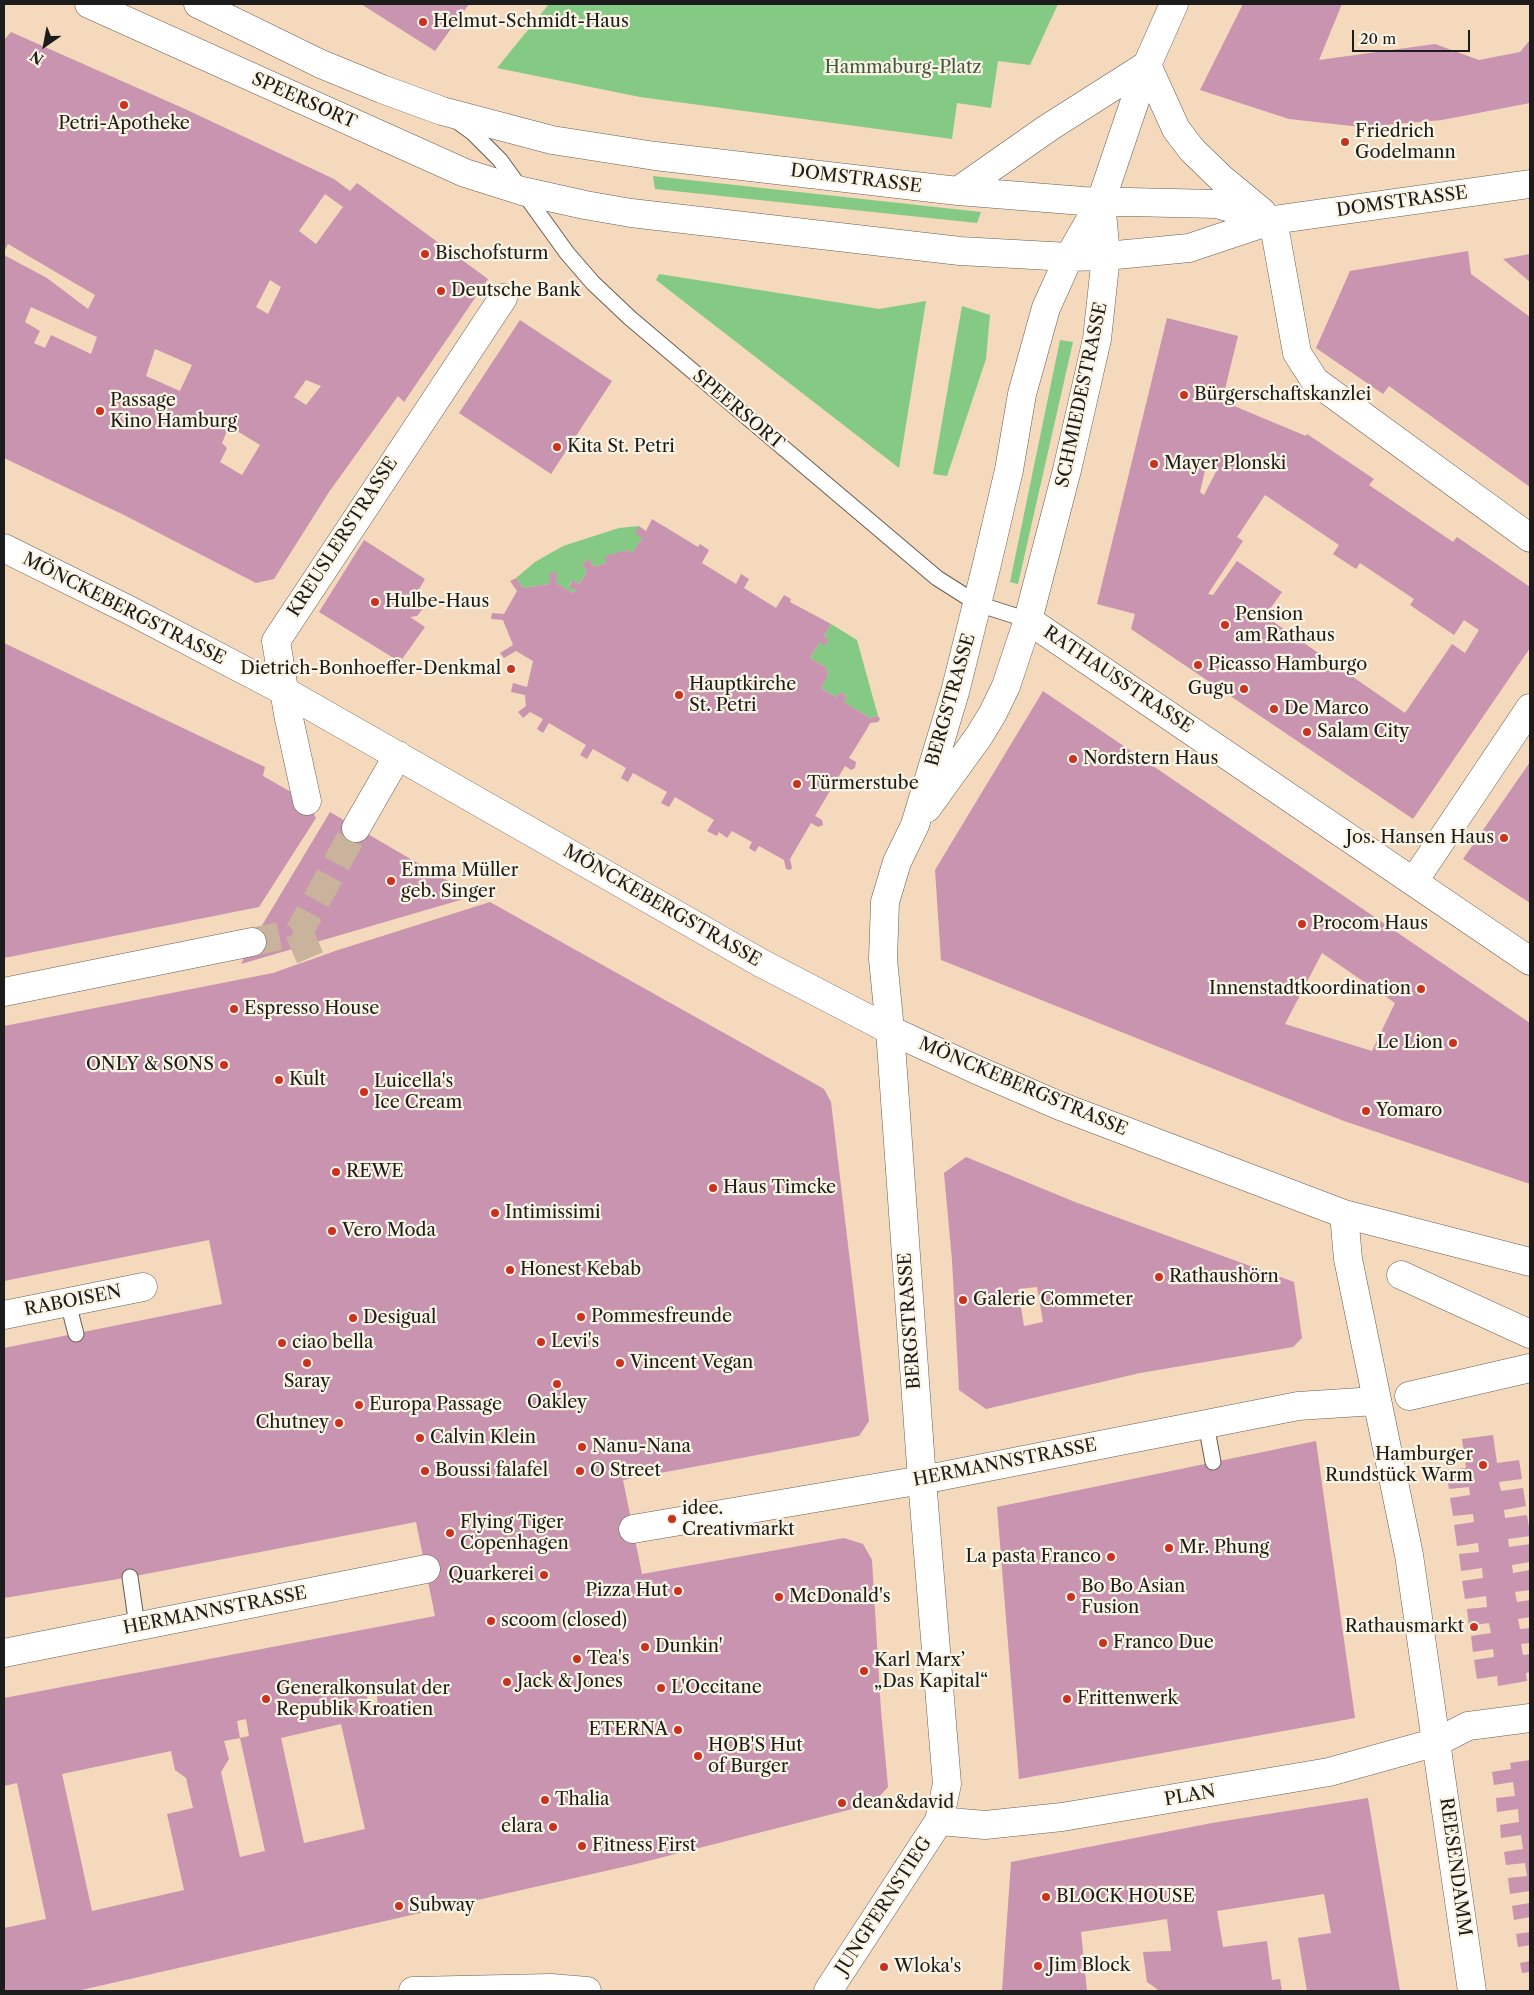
<!DOCTYPE html>
<meta charset="utf-8">
<style>
body{margin:0}
#map{position:relative;width:1534px;height:1995px;overflow:hidden;background:#f4d9bc;font-family:"Libre Caslon Text",serif}
canvas{display:block}
.frame{position:absolute;inset:0;border:5px solid #1c1c1c;pointer-events:none}
.north{position:absolute;left:20px;top:20px;width:50px;height:50px;-webkit-text-stroke:4px #fcf5e5;paint-order:stroke;rotate:213deg;font-size:14px;font-weight:700;line-height:20px;text-align:center;color:#1c1c1c}
.north::after{content:'';display:block;margin:auto;width:18px;height:22px;background:#1c1c1c;clip-path:polygon(50% 0,100% 100%,50% 72%,0 100%)}
.scale{position:absolute;left:1352px;top:30px;width:118px;height:22px;box-sizing:border-box;border:2px solid #1c1c1c;border-top:0;padding-left:6px;font-size:15px;line-height:18px;white-space:nowrap;color:#1c1c1c;-webkit-text-stroke:4px #fcf5e5;paint-order:stroke}
</style>
<div id="map">
<canvas width="1534" height="1995"></canvas>
<div class="frame"></div>
<div class="north">N</div>
<div class="scale">20 m</div>
</div>
<script>
const ctx = document.querySelector('canvas').getContext('2d');
ctx.lineJoin = 'round';
function fillPath(path, color) { ctx.fillStyle = color; ctx.fill(path, 'evenodd'); }
const toPath = rows => new Path2D(rows.map(r => 'M' + r).join(''));
function strokePath(path, color, width, dash) { ctx.strokeStyle = color; ctx.lineWidth = width; ctx.lineCap = dash ? 'butt' : 'round'; ctx.setLineDash(dash || []); ctx.stroke(path); }
function write(font, color, halo, rows, align = 'center') {
  ctx.font = font + ' "Libre Caslon Text",serif'; ctx.lineWidth = 4.5; ctx.setLineDash([]); ctx.textBaseline = 'middle'; ctx.strokeStyle = halo; ctx.fillStyle = color; for (const [text, x, y, turn = 0] of rows) {
    ctx.save(); ctx.translate(x, y); ctx.rotate((+turn || 0) * Math.PI / 180); ctx.textAlign = isNaN(turn) ? turn : align; if (halo) ctx.strokeText(text, 0, 0); ctx.fillText(text, 0, 0); ctx.restore();
  }
}
fillPath(toPath([
 [549,4,1058,4,1030,65,998,61,991,108,957,103,952,139,640,97,497,68],
 [653,176,981,212,977,223,655,189],
 [659,274,879,309,926,301,899,468,656,280],
 [962,306,990,315,986,359,947,476,933,474],
 [1060,340,1073,342,1018,584,1010,582],
 [639,526,642,538,632,553,627,550,606,556,606,563,594,567,589,559,582,564,587,571,579,584,573,580,569,585,576,590,573,593,556,583,523,588,516,578,535,562,563,546,619,528],
 [831,624,857,640,878,716,870,718,844,702,847,696,840,692,836,697,821,688,828,675,826,667,810,658,820,642,826,645,828,640,824,637]
]), '#84ca85');
fillPath(toPath([
 [361,4,469,4,435,51],
 [1243,4,1342,4,1319,60,1435,44,1479,60,1520,52,1530,40,1530,103,1442,120,1361,127,1289,119,1200,90],
 [11,32,185,109,334,179,350,191,357,183,488,279,404,402,398,396,329,492,274,579,256,583,124,515,4,458,4,255,47,278,88,309,95,295,8,244,4,252,4,40],
 [325,194,343,207,316,244,299,231],
 [270,280,281,287,268,314,256,307],
 [31,307,97,337,91,354,51,335,45,348,34,343,40,331,25,322],
 [155,349,192,365,180,391,146,376],
 [306,380,321,386,306,405,294,397],
 [229,426,260,445,242,475,220,462,227,448,222,443],
 [1468,251,1471,274,1530,317,1530,487,1389,386,1383,394,1316,348,1350,271],
 [1530,254,1530,282,1503,259],
 [1167,318,1238,336,1222,401,1306,436,1307,434,1374,479,1369,485,1453,542,1457,537,1530,587,1530,648,1413,819,1131,629,1135,614,1097,604],
 [1207,462,1218,468,1204,495,1200,492],
 [1265,495,1339,545,1333,554,1356,569,1360,563,1414,599,1410,605,1454,635,1464,620,1479,630,1465,653,1452,644,1405,713,1265,616,1282,592,1237,561,1213,595,1208,594,1243,541,1237,537],
 [520,320,612,381,551,474,459,413],
 [652,519,698,547,700,544,709,550,702,563,736,584,741,574,749,579,744,588,776,608,784,595,791,599,790,602,831,624,824,637,829,640,825,646,820,642,810,658,826,667,828,675,821,688,836,697,840,692,847,696,844,702,870,718,878,716,880,719,878,722,870,723,867,729,849,758,856,762,855,768,851,770,845,766,815,816,822,820,823,825,818,827,811,823,790,859,792,868,790,870,786,869,784,860,759,846,755,852,749,848,752,842,732,831,727,838,719,832,717,836,707,831,714,820,675,797,669,807,661,803,667,792,633,773,628,782,621,778,626,768,593,749,587,759,580,755,586,745,549,723,543,733,537,729,543,719,530,712,523,718,518,712,526,706,525,695,511,692,513,683,527,687,533,661,516,651,504,658,500,653,513,645,503,620,491,619,492,613,504,614,517,591,510,581,516,578,523,588,549,584,550,572,557,573,556,583,573,593,576,590,569,586,573,580,579,584,587,571,582,564,589,559,594,567,606,563,605,556,627,550,632,553,642,538,635,533,639,526,646,531],
 [364,540,425,579,418,591,426,599,426,605,417,616,410,617,425,627,400,662,319,612],
 [4,643,265,767,263,776,307,801,316,818,259,907,4,958],
 [1043,691,1530,1023,1530,1184,1344,1121,941,960,935,870],
 [1322,953,1395,1003,1372,1051,1285,1024],
 [1530,762,1530,903,1463,859],
 [330,812,474,896,241,964,252,942],
 [490,902,817,1085,824,1089,831,1102,869,1421,859,1436,623,1480,642,1574,844,1538,863,1544,872,1560,881,1711,888,1787,872,1804,636,1864,77,1991,4,1991,4,1928,46,1919,17,1783,4,1786,4,1698,435,1616,416,1522,130,1577,4,1598,4,1348,222,1304,209,1240,4,1281,4,1026,273,973,338,950],
 [377,1694,378,1709,370,1711,367,1696],
 [246,1719,249,1736,240,1738,265,1851,240,1857,221,1772,229,1759,224,1741,240,1738,237,1721],
 [341,1724,365,1829,304,1843,281,1738],
 [171,1751,175,1770,186,1778,193,1808,167,1814,184,1890,92,1911,62,1774],
 [966,1157,1075,1202,1294,1282,1302,1338,1293,1347,1140,1373,986,1409,959,1390,952,1260,944,1173],
 [1037,1287,1043,1322,1024,1326,1018,1289],
 [1493,1435,1497,1463,1519,1460,1522,1479,1499,1482,1501,1491,1523,1488,1526,1506,1504,1510,1505,1518,1527,1515,1530,1534,1530,1536,1508,1539,1509,1547,1530,1544,1530,1562,1512,1565,1513,1573,1530,1570,1530,1590,1515,1592,1517,1602,1530,1600,1530,1617,1518,1619,1520,1629,1530,1628,1530,1643,1521,1644,1523,1655,1530,1654,1530,1672,1526,1673,1527,1681,1498,1686,1497,1676,1477,1679,1474,1660,1494,1657,1493,1649,1473,1652,1471,1636,1491,1633,1489,1623,1469,1626,1467,1609,1487,1607,1486,1596,1465,1599,1462,1581,1483,1578,1482,1568,1461,1571,1459,1554,1479,1552,1478,1543,1457,1546,1454,1525,1474,1522,1473,1514,1453,1516,1450,1498,1470,1495,1469,1487,1449,1489,1446,1470,1466,1468,1462,1439],
 [1316,1441,1355,1718,1019,1779,997,1507],
 [1530,1760,1530,1891,1510,1894,1508,1878,1527,1876,1525,1863,1506,1865,1504,1852,1523,1849,1521,1835,1501,1838,1500,1825,1519,1822,1518,1809,1497,1812,1496,1798,1515,1796,1513,1782,1494,1785,1492,1772,1511,1769,1510,1763],
 [1368,1798,1400,1991,1307,1991,1298,1938,1331,1933,1324,1894,1217,1911,1223,1947,1267,1941,1272,1980,1280,1979,1282,1991,1157,1991,1157,1989,1147,1982,1143,1952,1171,1951,1167,1919,1081,1932,1087,1991,1002,1991,1011,1862,1212,1823],
 [1530,1903,1530,1917,1514,1920,1512,1906],
 [1530,1932,1530,1945,1518,1947,1516,1934],
 [1530,1961,1530,1972,1522,1973,1520,1963]
]), '#c894af');
strokePath(toPath([
 [299,932,311,960],
 [252,942,299,932,356,828]
]), '#c9b39c', 28, [28, 14]);
const lane = toPath([
 [458,122,473,133,500,160,567,253,593,283,630,318,937,578,978,604,1028,620],
 [68,1303,76,1334],
 [1206,1424,1213,1462],
 [130,1577,137,1626]
]);
const street = toPath([
 [1273,220,1297,353,1315,381,1530,538],
 [4,548,129,610,286,692,761,963,890,1030,977,1070,1060,1106,1344,1214,1530,1262],
 [1028,620,1530,961],
 [307,801,288,714,276,641,503,298],
 [356,828,398,755],
 [1414,881,1530,708],
 [4,992,252,942],
 [1344,1214,1348,1259,1409,1555,1472,1991],
 [1401,1275,1530,1334],
 [4,1315,143,1287],
 [1409,1396,1530,1368],
 [633,1529,922,1480,1298,1406,1376,1401],
 [4,1653,426,1569],
 [939,1821,985,1825,1062,1817,1329,1772,1437,1742,1468,1726,1530,1718]
]);
const secondary = toPath([
 [89,4,465,173,522,191,585,205,631,213,960,251,1069,257,1106,256,1189,248,1273,220,1530,184],
 [198,4,321,64,382,89,442,111,552,140,655,156,958,191,1083,201,1217,204,1273,220],
 [1147,65,1176,129,1192,150,1222,179,1262,212],
 [958,191,1048,128,1147,65],
 [927,808,979,736,993,713,1006,686,1028,620,1067,470,1097,339,1106,256,1101,201],
 [413,1991,551,1988,587,1991],
 [828,1991,939,1821,947,1784,922,1480,890,1030,883,959,885,902,897,862,915,825,955,692,987,564,1009,470,1022,394,1046,308,1069,257,1101,201,1147,65,1174,4]
]);
strokePath(lane, '#685e54', 17);
strokePath(street, '#685e54', 29);
strokePath(secondary, '#685e54', 29);
strokePath(lane, '#fff', 15);
strokePath(street, '#fff', 28);
strokePath(secondary, '#fff', 28);
for (const [x, y, r, color] of [
 [423,22,5,"#c8321e"],
 [124,105,5,"#c8321e"],
 [1345,142,5,"#c8321e"],
 [425,254,5,"#c8321e"],
 [441,291,5,"#c8321e"],
 [1184,395,5,"#c8321e"],
 [100,411,5,"#c8321e"],
 [557,447,5,"#c8321e"],
 [1154,464,5,"#c8321e"],
 [375,602,5,"#c8321e"],
 [1225,625,5,"#c8321e"],
 [1198,665,5,"#c8321e"],
 [511,669,5,"#c8321e"],
 [1244,689,5,"#c8321e"],
 [679,695,5,"#c8321e"],
 [1274,709,5,"#c8321e"],
 [1307,732,5,"#c8321e"],
 [1073,759,5,"#c8321e"],
 [797,784,5,"#c8321e"],
 [1504,838,5,"#c8321e"],
 [391,881,5,"#c8321e"],
 [1302,924,5,"#c8321e"],
 [1421,989,5,"#c8321e"],
 [234,1009,5,"#c8321e"],
 [1453,1043,5,"#c8321e"],
 [224,1065,5,"#c8321e"],
 [279,1080,5,"#c8321e"],
 [364,1092,5,"#c8321e"],
 [1366,1111,5,"#c8321e"],
 [336,1172,5,"#c8321e"],
 [713,1188,5,"#c8321e"],
 [495,1213,5,"#c8321e"],
 [332,1231,5,"#c8321e"],
 [510,1270,5,"#c8321e"],
 [1159,1277,5,"#c8321e"],
 [963,1300,5,"#c8321e"],
 [581,1317,5,"#c8321e"],
 [353,1318,5,"#c8321e"],
 [541,1342,5,"#c8321e"],
 [282,1343,5,"#c8321e"],
 [307,1363,5,"#c8321e"],
 [620,1363,5,"#c8321e"],
 [557,1384,5,"#c8321e"],
 [359,1405,5,"#c8321e"],
 [339,1423,5,"#c8321e"],
 [420,1438,5,"#c8321e"],
 [582,1447,5,"#c8321e"],
 [1483,1465,5,"#c8321e"],
 [425,1471,5,"#c8321e"],
 [580,1471,5,"#c8321e"],
 [672,1519,5,"#c8321e"],
 [450,1533,5,"#c8321e"],
 [1169,1548,5,"#c8321e"],
 [1111,1557,5,"#c8321e"],
 [544,1575,5,"#c8321e"],
 [678,1591,5,"#c8321e"],
 [779,1597,5,"#c8321e"],
 [1071,1597,5,"#c8321e"],
 [491,1621,5,"#c8321e"],
 [1474,1627,5,"#c8321e"],
 [1103,1643,5,"#c8321e"],
 [645,1647,5,"#c8321e"],
 [577,1659,5,"#c8321e"],
 [864,1671,5,"#c8321e"],
 [507,1682,5,"#c8321e"],
 [661,1688,5,"#c8321e"],
 [266,1699,5,"#c8321e"],
 [1067,1699,5,"#c8321e"],
 [678,1730,5,"#c8321e"],
 [698,1756,5,"#c8321e"],
 [545,1800,5,"#c8321e"],
 [842,1803,5,"#c8321e"],
 [553,1827,5,"#c8321e"],
 [582,1846,5,"#c8321e"],
 [1046,1897,5,"#c8321e"],
 [399,1906,5,"#c8321e"],
 [1038,1966,5,"#c8321e"],
 [884,1967,5,"#c8321e"]
]) { const dot = new Path2D(); dot.arc(x, y, r, 0, 2 * Math.PI); ctx.fillStyle = color; ctx.fill(dot); strokePath(dot, '#fcf5e5', 2); }
write('18px', '#1c1c1c', '#fcf5e5', [
 ["Helmut-Schmidt-Haus",433,22],
 ["Petri-Apotheke",124,124,"center"],
 ["Friedrich",1355,132],
 ["Godelmann",1355,153],
 ["Bischofsturm",435,254],
 ["Deutsche Bank",451,291],
 ["Bürgerschaftskanzlei",1194,395],
 ["Passage",110,401],
 ["Kino Hamburg",110,422],
 ["Kita St. Petri",567,447],
 ["Mayer Plonski",1164,464],
 ["Hulbe-Haus",385,602],
 ["Pension",1235,615],
 ["am Rathaus",1235,636],
 ["Picasso Hamburgo",1208,665],
 ["Dietrich-Bonhoeffer-Denkmal",501,669,"right"],
 ["Hauptkirche",689,685],
 ["St. Petri",689,706],
 ["Gugu",1234,689,"right"],
 ["De Marco",1284,709],
 ["Salam City",1317,732],
 ["Nordstern Haus",1083,759],
 ["Türmerstube",807,784],
 ["Jos. Hansen Haus",1494,838,"right"],
 ["Emma Müller",401,871],
 ["geb. Singer",401,892],
 ["Procom Haus",1312,924],
 ["Innenstadtkoordination",1411,989,"right"],
 ["Espresso House",244,1009],
 ["Le Lion",1443,1043,"right"],
 ["ONLY & SONS",214,1065,"right"],
 ["Kult",289,1080],
 ["Luicella's",374,1082],
 ["Ice Cream",374,1103],
 ["Yomaro",1376,1111],
 ["REWE",346,1172],
 ["Haus Timcke",723,1188],
 ["Intimissimi",505,1213],
 ["Vero Moda",342,1231],
 ["Honest Kebab",520,1270],
 ["Rathaushörn",1169,1277],
 ["Galerie Commeter",973,1300],
 ["Pommesfreunde",591,1317],
 ["Desigual",363,1318],
 ["Levi's",551,1342],
 ["ciao bella",292,1343],
 ["Vincent Vegan",630,1363],
 ["Saray",307,1382,"center"],
 ["Oakley",557,1403,"center"],
 ["Europa Passage",369,1405],
 ["Chutney",329,1423,"right"],
 ["Calvin Klein",430,1438],
 ["Nanu-Nana",592,1447],
 ["Hamburger",1473,1455,"right"],
 ["Rundstück Warm",1473,1476,"right"],
 ["Boussi falafel",435,1471],
 ["O Street",590,1471],
 ["idee.",682,1509],
 ["Creativmarkt",682,1530],
 ["Flying Tiger",460,1523],
 ["Copenhagen",460,1544],
 ["Mr. Phung",1179,1548],
 ["La pasta Franco",1101,1557,"right"],
 ["Quarkerei",534,1575,"right"],
 ["Bo Bo Asian",1081,1587],
 ["Fusion",1081,1608],
 ["Pizza Hut",668,1591,"right"],
 ["McDonald's",789,1597],
 ["scoom (closed)",501,1621],
 ["Rathausmarkt",1464,1627,"right"],
 ["Franco Due",1113,1643],
 ["Dunkin'",655,1647],
 ["Tea's",587,1659],
 ["Karl Marx’",874,1661],
 ["„Das Kapital“",874,1682],
 ["Jack & Jones",517,1682],
 ["L'Occitane",671,1688],
 ["Generalkonsulat der",276,1689],
 ["Republik Kroatien",276,1710],
 ["Frittenwerk",1077,1699],
 ["ETERNA",668,1730,"right"],
 ["HOB'S Hut",708,1746],
 ["of Burger",708,1767],
 ["Thalia",555,1800],
 ["dean&david",852,1803],
 ["elara",543,1827,"right"],
 ["Fitness First",592,1846],
 ["BLOCK HOUSE",1056,1897],
 ["Subway",409,1906],
 ["Jim Block",1048,1966],
 ["Wloka's",894,1967]
], 'left');
write('18px', '#405941', '#fcf5e5', [
 ["Hammaburg-Platz",903,68]
]);
write('18px', '#1c1c1c', '#fcf5e5', [
 ["SPEERSORT",304,101,24],
 ["DOMSTRASSE",856,179,7],
 ["DOMSTRASSE",1402,202,-8],
 ["SCHMIEDESTRASSE",1082,395,-78],
 ["SPEERSORT",738,410,40],
 ["KREUSLERSTRASSE",343,537,-57],
 ["MÖNCKEBERGSTRASSE",124,609,27],
 ["RATHAUSSTRASSE",1118,680,34],
 ["BERGSTRASSE",951,700,-74],
 ["MÖNCKEBERGSTRASSE",662,906,30],
 ["MÖNCKEBERGSTRASSE",1023,1087,23],
 ["RABOISEN",73,1301,-11],
 ["BERGSTRASSE",910,1321,-94],
 ["HERMANNSTRASSE",1005,1463,-11],
 ["HERMANNSTRASSE",215,1611,-11],
 ["PLAN",1190,1796,-10],
 ["REESENDAMM",1455,1867,82],
 ["JUNGFERNSTIEG",884,1906,-57]
]);
</script>
